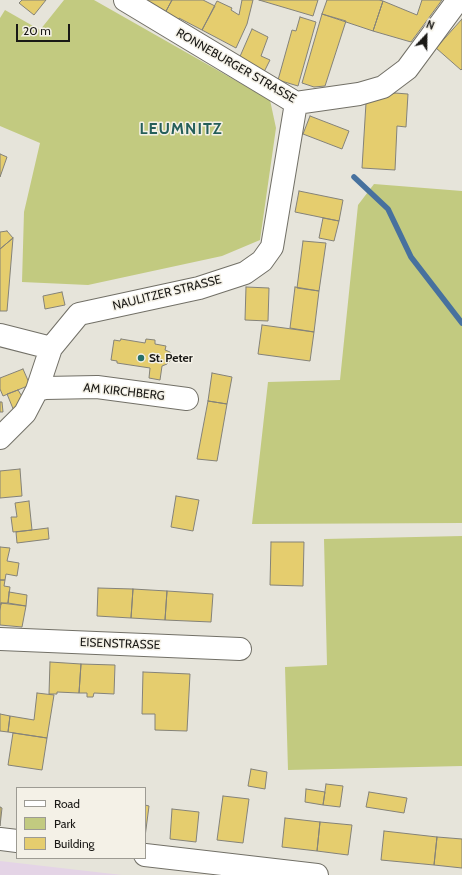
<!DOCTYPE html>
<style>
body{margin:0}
#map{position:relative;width:462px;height:875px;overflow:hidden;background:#e6e4da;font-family:Cabin,sans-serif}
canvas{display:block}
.legend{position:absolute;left:16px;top:787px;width:130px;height:72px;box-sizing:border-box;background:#f4f1e7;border:1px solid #9d9b93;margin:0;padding:5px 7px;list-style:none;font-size:12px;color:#1a1916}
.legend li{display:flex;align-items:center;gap:8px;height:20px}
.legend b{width:20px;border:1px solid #9d9b93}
.north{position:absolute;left:406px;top:16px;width:40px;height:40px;-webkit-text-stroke:3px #f4f1e7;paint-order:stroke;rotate:22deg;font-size:11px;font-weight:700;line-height:16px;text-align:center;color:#1a1916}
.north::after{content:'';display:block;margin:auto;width:14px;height:18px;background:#1a1916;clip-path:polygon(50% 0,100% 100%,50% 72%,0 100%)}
.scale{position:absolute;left:16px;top:24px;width:54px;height:18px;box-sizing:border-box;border:2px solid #1a1916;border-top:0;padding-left:5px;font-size:12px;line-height:14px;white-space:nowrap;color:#1a1916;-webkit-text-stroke:3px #f4f1e7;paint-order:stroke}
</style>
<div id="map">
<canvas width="462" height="875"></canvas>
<ul class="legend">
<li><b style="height:5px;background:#fff"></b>Road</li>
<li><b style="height:11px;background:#c2ca80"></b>Park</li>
<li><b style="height:11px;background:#e5cd6e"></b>Building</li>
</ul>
<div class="north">N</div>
<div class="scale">20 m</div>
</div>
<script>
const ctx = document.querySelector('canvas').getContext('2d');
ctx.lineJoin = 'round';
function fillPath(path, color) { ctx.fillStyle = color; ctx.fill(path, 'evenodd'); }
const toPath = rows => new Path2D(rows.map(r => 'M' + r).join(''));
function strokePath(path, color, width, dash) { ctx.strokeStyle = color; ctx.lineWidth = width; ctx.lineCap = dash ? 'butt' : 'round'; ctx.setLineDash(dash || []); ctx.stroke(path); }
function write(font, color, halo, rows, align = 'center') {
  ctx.font = font + ' Cabin,sans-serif'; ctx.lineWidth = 3; ctx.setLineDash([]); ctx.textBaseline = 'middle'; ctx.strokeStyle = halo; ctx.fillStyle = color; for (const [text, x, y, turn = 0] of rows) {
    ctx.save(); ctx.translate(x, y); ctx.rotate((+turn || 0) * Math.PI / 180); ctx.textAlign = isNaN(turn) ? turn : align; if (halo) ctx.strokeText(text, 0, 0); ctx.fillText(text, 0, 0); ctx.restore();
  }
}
fillPath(toPath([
 [0,861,122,875,0,875]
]), '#e4d4e6');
fillPath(toPath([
 [64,0,94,0,270,100,276,128,260,240,222,256,88,285,22,282,24,212,40,143,0,126,0,18,5,10,40,30],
 [374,184,462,191,462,523,252,524,268,382,340,380,358,205],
 [462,536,462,766,288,770,285,667,327,665,324,539]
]), '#c2ca80');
strokePath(toPath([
 [354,177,388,209,411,257,462,323]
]), '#47719e', 5.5);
const building = toPath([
 [22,0,46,0,34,15,19,3,22,0],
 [140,0,172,0,165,13,140,0],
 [172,0,203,0,215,6,202,30,179,18,178,20,165,13,172,0],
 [242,0,253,0,247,24,236,48,202,30,217,1,232,8,231,10,239,15,242,0],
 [259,0,318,0,313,16,259,0],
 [327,0,379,0,383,1,373,31,322,14,327,0],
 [422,0,442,0,411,42,373,31,383,1,417,15,422,0],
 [322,14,346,21,325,86,314,87,302,83,322,14],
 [300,17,316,22,298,86,278,80,292,30,296,31,300,17],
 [462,19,462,69,461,70,436,48,462,19],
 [252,29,268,37,261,56,270,60,264,72,238,61,252,29],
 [395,93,408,94,406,127,397,126,395,170,362,168,366,103,395,93],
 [310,116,349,131,342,149,303,134,310,116],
 [0,154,7,157,0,177,0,154],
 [299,191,343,200,339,221,295,212,299,191],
 [323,218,339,221,334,241,319,238,323,218],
 [7,231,13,238,0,249,0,232,7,231],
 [13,238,7,311,0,311,0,249,13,238],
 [303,241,326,243,319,291,297,288,303,241],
 [246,287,269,288,268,321,245,320,246,287],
 [295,287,319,291,314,332,290,328,295,287],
 [62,292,65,305,45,309,43,296,62,292],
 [262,325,314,332,310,361,258,354,262,325],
 [121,339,145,343,146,339,155,340,155,344,166,346,165,350,170,352,172,357,170,361,167,364,162,366,160,380,149,378,150,368,117,363,117,361,111,360,114,340,120,341,121,339],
 [23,369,30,385,3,396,0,389,0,378,23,369],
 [212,373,232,377,227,404,208,401,212,373],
 [18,390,23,398,14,411,7,394,18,390],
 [208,401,227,404,217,461,197,459,208,401],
 [0,402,2,402,3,412,0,412,0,402],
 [20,469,22,496,0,498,0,471,20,469],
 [176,496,199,500,193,531,171,527,176,496],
 [29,501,32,530,13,532,11,517,17,517,15,503,29,501],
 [48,528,49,539,17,543,16,532,48,528],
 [271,542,304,542,303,586,270,585,271,542],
 [0,547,10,548,7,561,19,563,17,576,6,574,5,580,0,580,0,547],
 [0,580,5,580,4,586,10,587,8,603,1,603,1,605,0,605,0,580],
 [98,588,133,589,131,618,97,616,98,588],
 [133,589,167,591,165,620,131,618,133,589],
 [167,591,213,594,211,622,165,620,167,591],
 [9,592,27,595,26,606,8,603,9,592],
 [1,603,26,606,22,627,0,625,0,611,1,603],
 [50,662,81,664,79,693,57,692,57,694,49,694,50,662],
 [81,664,115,665,114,694,94,693,93,697,87,697,87,693,79,693,81,664],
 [143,672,190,674,187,731,155,730,155,714,142,714,143,672],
 [37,693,54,695,47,738,8,732,10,716,34,720,37,693],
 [0,714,10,716,8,732,0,731,0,714],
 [13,733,47,738,42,770,8,765,13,733],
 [251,769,267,772,265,789,248,786,251,769],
 [326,784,343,786,340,807,323,805,326,784],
 [306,789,325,792,323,805,305,802,306,789],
 [369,792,407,798,404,813,366,807,369,792],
 [223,796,249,799,243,843,217,840,223,796],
 [145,805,149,806,145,837,145,805],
 [0,807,2,808,0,826,0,807],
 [172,809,199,812,196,842,170,839,172,809],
 [285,818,320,822,317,851,282,847,285,818],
 [320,822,352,825,348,855,317,851,320,822],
 [384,831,437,837,434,865,381,860,384,831],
 [437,837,462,839,462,868,434,865,437,837]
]);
fillPath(building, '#e5cd6e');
strokePath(building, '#848279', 1);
const minor = toPath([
 [125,0,296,103,359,94,383,87,407,69,458,0],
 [0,335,51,348],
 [37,390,45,388,97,387,187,399],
 [0,438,25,413,37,390,51,348,79,314,199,288,245,273,262,261,272,247,296,103],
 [0,639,240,649],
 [0,839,17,841],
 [145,855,317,875]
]);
strokePath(minor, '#727067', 24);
strokePath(minor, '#fff', 22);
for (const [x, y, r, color] of [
 [141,358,4,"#277069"]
]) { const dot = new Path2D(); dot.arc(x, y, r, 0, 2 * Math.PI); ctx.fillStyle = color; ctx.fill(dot); strokePath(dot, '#f4f1e7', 1.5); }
write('12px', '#1a1916', '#f4f1e7', [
 ["RONNEBURGER STRASSE",236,66,30],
 ["NAULITZER STRASSE",167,293,-14],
 ["AM KIRCHBERG",124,392,6],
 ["EISENSTRASSE",120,644,2]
]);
write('bold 12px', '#1a1916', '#f4f1e7', [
 ["St. Peter",149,358]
], 'left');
ctx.letterSpacing = '1px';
write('bold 16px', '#265f5a', '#f4f1e7', [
 ["LEUMNITZ",181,129]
]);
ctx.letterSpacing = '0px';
</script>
